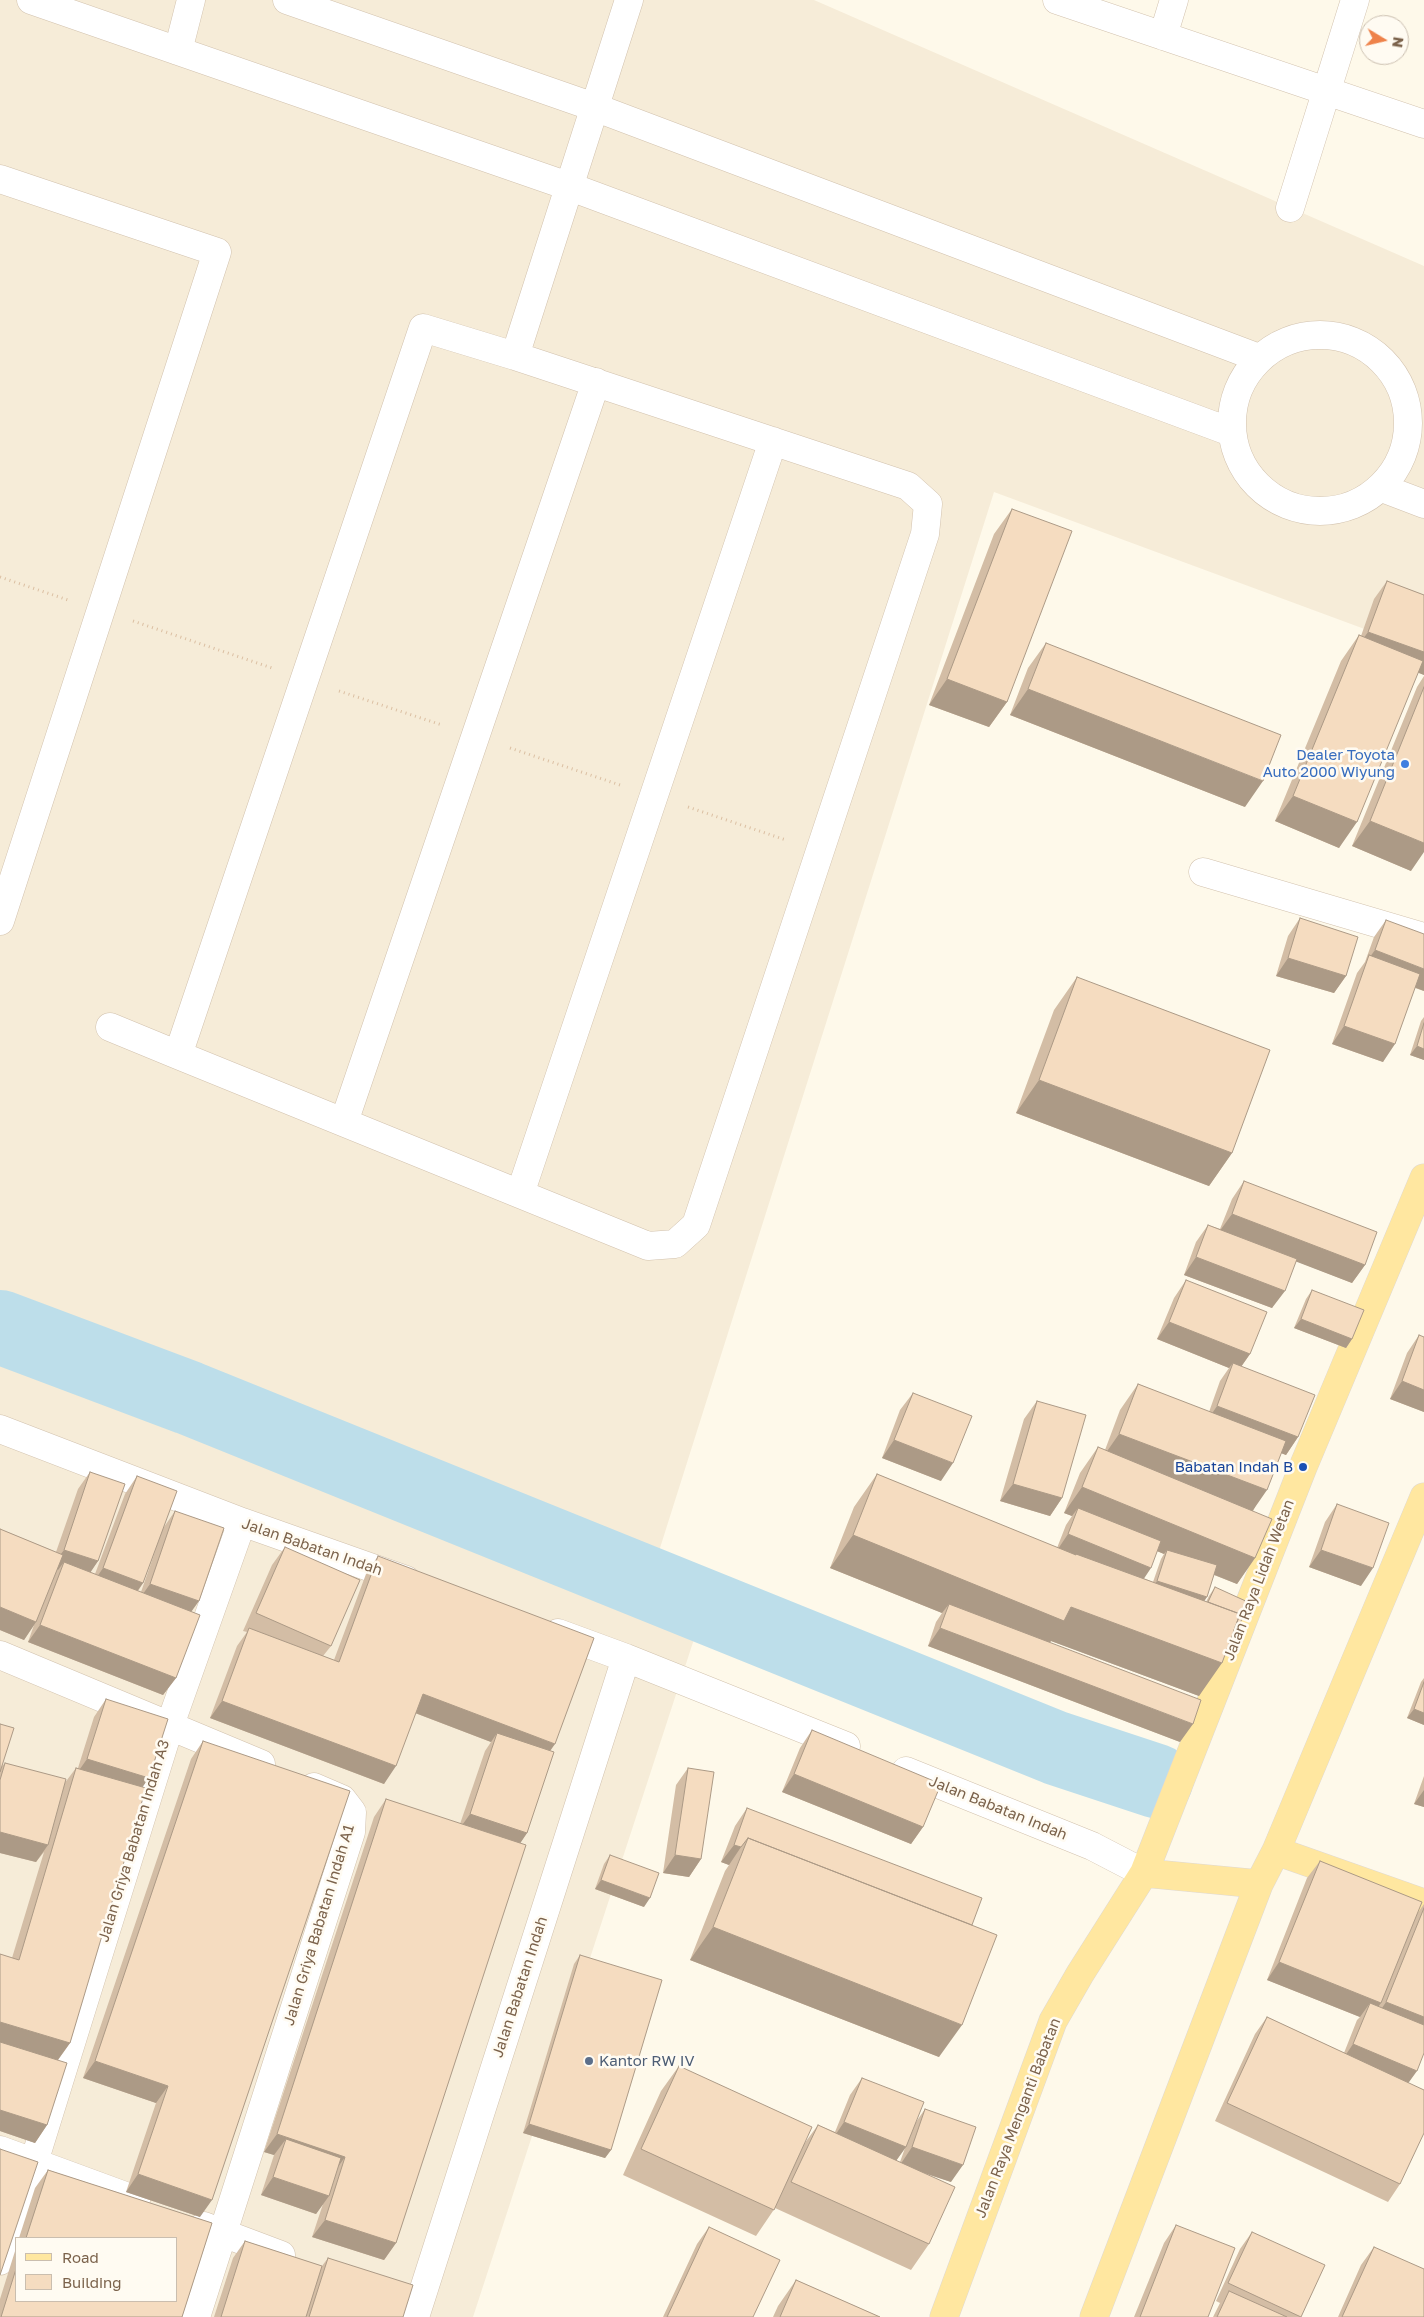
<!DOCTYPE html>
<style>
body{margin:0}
#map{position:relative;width:1424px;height:2317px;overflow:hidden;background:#fef9ea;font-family:"Golos Text",sans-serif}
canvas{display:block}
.legend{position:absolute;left:15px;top:2237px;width:162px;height:65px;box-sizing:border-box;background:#fffbf2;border:1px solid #cabeaf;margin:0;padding:6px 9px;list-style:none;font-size:15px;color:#7b624b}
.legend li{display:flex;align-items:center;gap:10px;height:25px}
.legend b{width:25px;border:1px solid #cabeaf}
.north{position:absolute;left:1359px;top:15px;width:50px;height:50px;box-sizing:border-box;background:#fffbf2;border:1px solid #cabeaf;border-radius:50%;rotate:99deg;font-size:14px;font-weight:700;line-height:20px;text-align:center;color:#7b624b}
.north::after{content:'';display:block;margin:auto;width:18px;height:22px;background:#ee824a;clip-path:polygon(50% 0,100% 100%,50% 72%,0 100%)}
</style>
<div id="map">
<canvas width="1424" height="2317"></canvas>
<ul class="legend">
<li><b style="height:6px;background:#ffe7a0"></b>Road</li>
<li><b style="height:14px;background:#f5dcc0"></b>Building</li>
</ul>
<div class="north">N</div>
</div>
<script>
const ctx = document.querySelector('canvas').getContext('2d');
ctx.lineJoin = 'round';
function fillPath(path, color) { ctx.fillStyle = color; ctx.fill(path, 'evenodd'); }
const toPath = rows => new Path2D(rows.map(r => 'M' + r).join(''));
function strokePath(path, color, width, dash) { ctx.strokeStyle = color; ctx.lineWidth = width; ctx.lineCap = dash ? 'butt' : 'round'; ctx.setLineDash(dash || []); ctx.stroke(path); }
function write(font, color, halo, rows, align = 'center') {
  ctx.font = font + ' "Golos Text",sans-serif'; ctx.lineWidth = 5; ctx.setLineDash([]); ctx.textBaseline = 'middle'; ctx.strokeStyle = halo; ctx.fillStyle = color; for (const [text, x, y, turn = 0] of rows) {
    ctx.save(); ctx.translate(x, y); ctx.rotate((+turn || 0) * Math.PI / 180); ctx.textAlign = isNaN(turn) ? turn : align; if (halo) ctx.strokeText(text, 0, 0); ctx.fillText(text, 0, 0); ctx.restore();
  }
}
fillPath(toPath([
 [0,0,814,0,1424,266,1424,651,994,492,641,1608,697,1630,473,2317,0,2317],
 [16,2238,176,2238,176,2301,16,2301]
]), '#f6ecd8');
strokePath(toPath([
 [0,1327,189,1398,1056,1748,1156,1781]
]), '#bddeea', 74);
const minor = toPath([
 [31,0,568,186,1231,432],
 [287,0,594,107,1259,358],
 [1057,0,1424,124],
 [1163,36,1174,0],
 [178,51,191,0],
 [0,179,217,252,0,921],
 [1290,208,1355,0],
 '1232 423a88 88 0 1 1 176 0a88 88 0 1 1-176 0Z',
 [515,356,629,0],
 [1382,488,1424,504],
 [1203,872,1424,937],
 [110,1027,178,1055,520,1194,648,1246,675,1244,696,1225,925,534,928,504,908,486,515,356,423,328,178,1055],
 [344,1122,596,382],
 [520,1194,773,441],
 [0,1429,242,1522,406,1580],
 [558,1633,626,1658,846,1746],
 [0,1655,261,1764],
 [906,1771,1092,1846,1144,1873],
 [0,2150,136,2200],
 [204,2226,281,2255],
 [0,2261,34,2162,170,1725,242,1522],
 [196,2317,351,1832,352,1812,342,1799,314,1787],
 [415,2317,626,1658]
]);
const major = toPath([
 [1276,1851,1424,1903],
 [1144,1873,1259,1884],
 [944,2317,1053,2021,1080,1974,1144,1873,1303,1467,1424,1178],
 [1094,2317,1259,1884,1276,1851,1424,1497]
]);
strokePath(minor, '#d2c2ae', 29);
strokePath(major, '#dfd9d4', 29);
strokePath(toPath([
 [0,577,68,600],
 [133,621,272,668],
 [339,691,442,725],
 [510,748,620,785],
 [688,807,786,840]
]), '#dbbfa2', 3, [1, 4]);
strokePath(minor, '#fff', 28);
strokePath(major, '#ffe7a0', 28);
fillPath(toPath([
 [1012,509,1007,702,989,727,929,705,994,534],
 [1387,581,1424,595,1424,675,1418,672,1339,848,1275,821,1341,661,1359,635,1361,636,1374,599],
 [1046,643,1245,807,1010,715,1028,668],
 [1424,676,1424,687,1411,871,1352,846,1417,687],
 [1300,918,1346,976,1334,993,1276,976,1288,936],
 [1386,920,1424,991,1415,988,1383,1062,1332,1044,1357,973,1365,962,1374,937],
 [1077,977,1232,1153,1209,1186,1016,1113,1054,1010],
 [1424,1017,1424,1060,1410,1055,1421,1021],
 [1244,1181,1365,1265,1352,1283,1296,1261,1272,1308,1184,1275,1196,1242,1208,1225,1220,1229,1232,1199],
 [1186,1280,1250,1354,1241,1367,1298,1437,1286,1455,1281,1453,1253,1511,1255,1558,1237,1584,1214,1575,1204,1601,1206,1602,1209,1596,1215,1587,1236,1631,1231,1638,1199,1696,1051,1641,1049,1643,1180,1742,928,1646,936,1622,942,1613,830,1568,854,1507,877,1474,1057,1548,1066,1525,1072,1516,1064,1513,1080,1473,1098,1447,1105,1450,1120,1410,1138,1384,1209,1412,1220,1381,1229,1368,1157,1339,1174,1298],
 [1157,1551,1164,1554,1161,1559,1153,1582,1143,1578],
 [1312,1290,1352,1339,1346,1348,1294,1328,1306,1299],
 [1419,1335,1424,1412,1390,1399,1407,1353],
 [913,1393,941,1481,882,1458,900,1410],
 [1037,1401,1062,1498,1050,1516,1000,1501,1024,1419],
 [90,1472,98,1561,90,1572,95,1574,125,1494,137,1476,164,1527,175,1511,191,1612,176,1678,163,1695,28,1642,34,1625,24,1640,0,1630,0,1529,56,1552,78,1489],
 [157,1546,141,1592,138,1591,143,1583],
 [1337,1504,1361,1586,1309,1567,1325,1522],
 [285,1547,331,1646,323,1656,334,1660,366,1574,378,1556,550,1751,527,1833,520,1843,396,2243,384,2260,312,2237,323,2204,316,2214,261,2195,274,2155,264,2152,374,1817,386,1799,460,1824,485,1751,491,1742,415,1713,384,1784,210,1718,237,1646,247,1632,243,1631,272,1565],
 [1424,1678,1424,1725,1407,1718,1421,1682],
 [106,1699,149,1778,142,1787,70,2043,58,2060,47,2125,35,2143,0,2131,0,1954,12,1958,44,1852,36,1862,0,1853,0,1724,1,1767,5,1763,64,1784,76,1768,78,1768,94,1717],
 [812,1730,923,1827,911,1844,782,1792,800,1748],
 [203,1741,200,2217,126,2192,156,2103,83,2078,191,1759],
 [688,1768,701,1859,689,1877,663,1873,676,1785],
 [1424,1776,1424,1807,1414,1804],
 [747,1808,972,1925,939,2057,690,1960,725,1871,729,1865,721,1862,735,1826],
 [610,1855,644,1907,595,1889,604,1864],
 [1320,1861,1417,1914,1424,1904,1424,2053,1408,2083,1400,2184,1388,2202,1215,2121,1255,2034,1267,2017,1344,2053,1357,2020,1360,2017,1267,1980,1307,1878],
 [580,1955,611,2150,605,2158,523,2133,574,1964],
 [679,2066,804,2144,818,2125,835,2132,850,2095,862,2078,916,2122,925,2109,951,2182,924,2173,929,2244,911,2270,775,2208,756,2236,623,2175,661,2091],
 [905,2148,900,2162,896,2161],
 [48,2170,212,2223,182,2317,0,2317,0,2299,16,2248,16,2301,176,2301,176,2238,19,2238,35,2188],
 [1176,2225,1208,2317,1134,2317,1164,2243],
 [709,2227,753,2317,663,2317,697,2244],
 [1252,2232,1301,2317,1213,2317,1220,2303,1216,2301,1240,2249],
 [245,2241,322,2266,328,2258,403,2317,214,2317,233,2258],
 [1374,2247,1424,2317,1338,2317,1361,2265],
 [796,2280,880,2317,773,2317,778,2306]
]), '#d3bda5');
fillPath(toPath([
 [1368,632,1424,652,1424,675,1356,649],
 [947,679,1007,702,989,727,929,705],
 [1028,689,1263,781,1245,807,1010,715],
 [1293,796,1357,822,1339,848,1275,821],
 [1370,821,1424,843,1424,852,1411,871,1352,846],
 [1375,950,1424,969,1424,991,1365,968,1367,961],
 [1288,958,1346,976,1334,993,1276,976],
 [1344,1026,1395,1044,1383,1062,1332,1044],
 [1417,1046,1424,1049,1424,1060,1410,1055],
 [1039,1080,1232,1153,1209,1186,1016,1113],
 [1232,1214,1365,1265,1352,1283,1219,1232],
 [1196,1257,1285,1291,1272,1308,1184,1275],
 [1301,1319,1352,1339,1346,1348,1294,1328],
 [1169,1322,1250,1354,1238,1371,1233,1363,1229,1368,1157,1339],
 [1402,1381,1424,1390,1424,1412,1390,1399],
 [1217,1406,1298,1437,1286,1455,1205,1424],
 [1119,1434,1267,1490,1249,1516,1101,1460],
 [894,1440,953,1463,941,1481,882,1458],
 [1013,1484,1062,1498,1050,1516,1000,1501],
 [1082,1487,1255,1558,1237,1584,1165,1555,1167,1550,1164,1554,1075,1517,1078,1508,1072,1516,1064,1513],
 [1068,1534,1151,1568,1139,1586,1056,1552],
 [853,1535,1071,1607,1222,1663,1199,1696,1051,1641,1041,1654,949,1604,942,1613,830,1568],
 [64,1550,98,1561,86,1579,64,1562,58,1570,51,1567],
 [1321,1550,1373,1568,1361,1586,1309,1567],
 [103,1568,143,1583,131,1600,91,1586],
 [1157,1581,1207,1597,1201,1606,1151,1590],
 [150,1584,199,1601,186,1619,138,1601],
 [0,1607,36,1622,24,1640,0,1630],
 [40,1625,176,1678,163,1695,28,1642],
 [940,1628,1193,1724,1180,1742,928,1646],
 [423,1694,555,1744,543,1761,497,1733,491,1742,410,1711],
 [222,1701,396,1766,384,1784,210,1718],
 [1414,1709,1424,1713,1424,1725,1407,1718],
 [87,1759,149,1778,136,1796,75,1776],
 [794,1774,923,1827,911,1844,782,1792],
 [1424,1790,1424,1807,1414,1804],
 [470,1814,527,1833,515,1851,458,1831],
 [0,1832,48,1845,36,1862,0,1853],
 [734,1845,741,1847,729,1865,721,1862],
 [675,1855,701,1859,689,1877,663,1873],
 [601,1880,650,1898,644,1907,595,1889],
 [713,1927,962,2025,939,2057,690,1960],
 [1279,1962,1381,2003,1368,2021,1370,2003,1360,2017,1267,1980],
 [1386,2002,1424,2017,1424,2040,1374,2020],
 [0,2022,70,2043,57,2061,0,2043],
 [1353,2044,1417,2071,1404,2089,1341,2062],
 [95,2061,168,2086,156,2103,83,2078],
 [0,2110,47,2125,35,2143,0,2131],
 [844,2122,906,2147,893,2165,832,2140],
 [529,2124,611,2150,605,2158,523,2133],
 [277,2134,345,2157,333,2174,286,2139,274,2155,264,2152],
 [912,2147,963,2165,951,2182,900,2165],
 [138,2174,212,2200,200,2217,126,2192],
 [273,2177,329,2196,316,2214,261,2195],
 [325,2220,396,2243,384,2260,312,2237]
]), '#ac9a86');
const building = toPath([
 [1012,509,1072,531,1007,702,947,679,1012,509],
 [1387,581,1424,595,1424,652,1368,632,1387,581],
 [1359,635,1423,661,1357,822,1293,796,1359,635],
 [1046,643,1281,735,1263,781,1028,689,1046,643],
 [1424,687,1424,843,1370,821,1424,687],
 [1300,918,1358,937,1346,976,1288,958,1300,918],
 [1386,920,1424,934,1424,969,1375,950,1386,920],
 [1369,955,1420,974,1395,1044,1344,1026,1369,955],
 [1077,977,1270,1050,1232,1153,1039,1080,1077,977],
 [1424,1023,1424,1049,1417,1046,1424,1023],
 [1244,1181,1377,1232,1365,1265,1232,1214,1244,1181],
 [1208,1225,1297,1259,1285,1291,1196,1257,1208,1225],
 [1186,1280,1267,1312,1250,1354,1169,1322,1186,1280],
 [1312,1290,1364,1310,1352,1339,1301,1319,1312,1290],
 [1419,1335,1424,1337,1424,1390,1402,1381,1419,1335],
 [1233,1363,1315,1395,1298,1437,1217,1406,1233,1363],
 [1138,1384,1286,1441,1267,1490,1119,1434,1138,1384],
 [913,1393,972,1416,953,1463,894,1440,913,1393],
 [1037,1401,1086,1415,1062,1498,1013,1484,1037,1401],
 [1098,1447,1272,1519,1255,1558,1082,1487,1098,1447],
 [90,1472,125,1484,98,1561,64,1550,90,1472],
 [877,1474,1076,1555,1076,1554,1240,1614,1222,1663,1071,1607,1064,1621,853,1535,877,1474],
 [137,1476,177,1491,143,1583,103,1568,137,1476],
 [1337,1504,1389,1523,1373,1568,1321,1550,1337,1504],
 [1078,1508,1161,1541,1151,1568,1068,1534,1078,1508],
 [175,1511,224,1528,199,1601,150,1584,175,1511],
 [0,1529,63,1555,36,1622,0,1607,0,1529],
 [285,1547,360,1580,331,1646,256,1613,285,1547],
 [1167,1550,1217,1565,1207,1597,1157,1581,1167,1550],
 [378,1556,594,1638,555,1744,423,1694,396,1766,222,1701,249,1628,339,1662,378,1556],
 [64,1562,200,1615,176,1678,40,1625,64,1562],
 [1215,1587,1250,1603,1236,1631,1234,1630,1240,1614,1208,1602,1215,1587],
 [949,1604,1201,1700,1193,1724,940,1628,949,1604],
 [1424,1682,1424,1713,1414,1709,1424,1682],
 [106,1699,168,1719,149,1778,87,1759,106,1699],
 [0,1724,14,1728,0,1772,0,1724],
 [812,1730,941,1784,923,1827,794,1774,812,1730],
 [497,1733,554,1752,527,1833,470,1814,497,1733],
 [203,1741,350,1791,212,2200,138,2174,168,2086,95,2061,203,1741],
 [5,1763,66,1779,48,1845,0,1832,0,1780,5,1763],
 [76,1768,146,1788,70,2043,0,2022,0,1954,19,1960,76,1768],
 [688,1768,714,1772,701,1859,675,1855,688,1768],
 [386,1799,526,1845,396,2243,325,2220,345,2157,277,2134,386,1799],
 [747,1808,982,1898,972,1925,748,1838,741,1847,734,1845,747,1808],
 [748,1838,997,1935,962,2025,713,1927,748,1838],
 [610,1855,659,1873,650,1898,601,1880,610,1855],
 [1320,1861,1422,1902,1381,2003,1279,1962,1320,1861],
 [1424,1908,1424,2017,1386,2002,1424,1908],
 [580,1955,662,1980,611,2150,529,2124,580,1955],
 [1370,2003,1424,2025,1424,2053,1417,2071,1353,2044,1370,2003],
 [1267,2017,1424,2090,1424,2133,1400,2184,1227,2103,1267,2017],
 [0,2042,67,2063,47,2125,0,2110,0,2042],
 [679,2066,812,2127,774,2210,641,2149,679,2066],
 [862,2078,924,2102,906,2147,844,2122,862,2078],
 [925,2109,976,2127,963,2165,912,2147,925,2109],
 [818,2125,955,2187,929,2244,791,2182,818,2125],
 [286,2139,341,2158,329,2196,273,2177,286,2139],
 [0,2149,38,2162,0,2275,0,2149],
 [48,2170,212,2223,182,2317,1,2317,16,2269,16,2301,176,2301,176,2238,26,2238,48,2170],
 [1176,2225,1235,2248,1208,2317,1140,2317,1176,2225],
 [709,2227,780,2260,753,2317,667,2317,709,2227],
 [1252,2232,1325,2265,1301,2317,1228,2283,1252,2232],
 [245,2241,322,2266,306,2317,221,2317,245,2241],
 [1374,2247,1424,2269,1424,2317,1342,2317,1374,2247],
 [328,2258,413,2285,403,2317,309,2317,328,2258],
 [796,2280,880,2317,780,2317,796,2280],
 [1229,2291,1287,2317,1217,2317,1229,2291]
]);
fillPath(building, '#f5dcc0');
strokePath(building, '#ac9a86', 1);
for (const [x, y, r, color] of [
 [1405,764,5,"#3f7fe0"],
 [1303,1467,5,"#1a4fb4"],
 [589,2061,5,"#5c6f8a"]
]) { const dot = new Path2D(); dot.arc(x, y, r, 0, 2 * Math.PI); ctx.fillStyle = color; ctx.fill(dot); strokePath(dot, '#fffbf2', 2); }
write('15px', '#366cbe', '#fffbf2', [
 ["Dealer Toyota",1395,755],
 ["Auto 2000 Wiyung",1395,772]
], 'right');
write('15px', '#164399', '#fffbf2', [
 ["Babatan Indah B",1293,1467]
], 'right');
write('15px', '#7b624b', '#fffbf2', [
 ["Jalan Babatan Indah",312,1547,19],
 ["Jalan Raya Lidah Wetan",1259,1580,-69],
 ["Jalan Babatan Indah",998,1808,22],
 ["Jalan Griya Babatan Indah A3",134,1841,-73],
 ["Jalan Griya Babatan Indah A1",319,1925,-73],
 ["Jalan Babatan Indah",520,1987,-72],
 ["Jalan Raya Menganti Babatan",1018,2118,-69]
]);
write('15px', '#4e5e75', '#fffbf2', [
 ["Kantor RW IV",599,2061]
], 'left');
</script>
